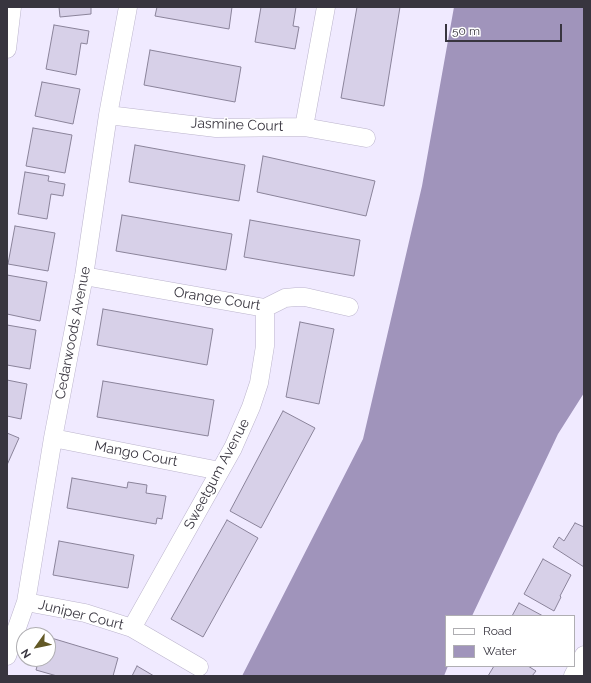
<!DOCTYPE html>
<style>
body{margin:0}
#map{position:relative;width:591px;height:683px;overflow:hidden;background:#f0eaff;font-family:Raleway,sans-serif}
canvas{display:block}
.frame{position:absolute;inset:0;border:8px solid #38353f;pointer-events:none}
.legend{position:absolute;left:445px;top:615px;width:130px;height:52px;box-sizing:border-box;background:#fff;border:1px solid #afaeb2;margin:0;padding:5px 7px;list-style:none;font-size:12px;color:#38353f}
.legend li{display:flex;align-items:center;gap:8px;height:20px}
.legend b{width:20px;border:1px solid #afaeb2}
.north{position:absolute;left:16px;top:627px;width:40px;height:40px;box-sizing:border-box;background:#fff;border:1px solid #afaeb2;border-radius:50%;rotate:237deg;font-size:11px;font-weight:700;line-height:16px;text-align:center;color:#38353f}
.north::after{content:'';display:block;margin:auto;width:14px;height:18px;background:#635926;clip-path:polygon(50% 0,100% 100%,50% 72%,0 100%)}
.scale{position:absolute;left:445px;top:24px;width:117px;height:18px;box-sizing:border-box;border:2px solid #38353f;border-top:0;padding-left:5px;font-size:12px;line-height:14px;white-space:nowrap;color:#38353f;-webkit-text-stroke:3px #fff;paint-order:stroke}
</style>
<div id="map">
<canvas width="591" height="683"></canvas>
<div class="frame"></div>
<ul class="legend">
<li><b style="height:5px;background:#fff"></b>Road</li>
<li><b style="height:11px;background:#a094bb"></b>Water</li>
</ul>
<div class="north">N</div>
<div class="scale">50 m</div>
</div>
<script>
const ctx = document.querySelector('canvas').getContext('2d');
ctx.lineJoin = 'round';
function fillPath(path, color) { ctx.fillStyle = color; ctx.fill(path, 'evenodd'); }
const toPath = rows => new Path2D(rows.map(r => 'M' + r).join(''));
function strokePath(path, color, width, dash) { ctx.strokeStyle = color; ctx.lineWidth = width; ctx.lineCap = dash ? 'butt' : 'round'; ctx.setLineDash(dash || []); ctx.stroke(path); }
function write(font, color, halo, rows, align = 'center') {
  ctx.font = font + ' Raleway,sans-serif'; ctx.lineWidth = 3; ctx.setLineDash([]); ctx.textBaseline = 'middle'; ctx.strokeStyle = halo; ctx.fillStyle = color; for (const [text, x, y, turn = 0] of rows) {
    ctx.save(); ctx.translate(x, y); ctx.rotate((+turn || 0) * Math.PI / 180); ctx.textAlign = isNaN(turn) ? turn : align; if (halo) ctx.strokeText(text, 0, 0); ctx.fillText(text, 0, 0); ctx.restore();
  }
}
fillPath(toPath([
 [454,7,584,7,584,393,558,434,472,616,446,616,446,666,448,666,444,676,242,676,363,439,422,186]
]), '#a094bb');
const building = toPath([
 [59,7,91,7,91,14,60,17,59,7],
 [157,7,232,7,229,29,155,16,157,7],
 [261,7,296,7,293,26,299,27,295,49,255,42,261,7],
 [357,7,400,7,384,106,341,98,357,7],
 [54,25,89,31,87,44,81,43,76,75,46,69,54,25],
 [150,50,241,67,235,102,144,85,150,50],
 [42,82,80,89,73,124,35,116,42,82],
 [33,128,72,135,65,173,26,166,33,128],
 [135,145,245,165,239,201,129,182,135,145],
 [263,156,375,181,366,216,257,192,263,156],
 [25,172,49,176,48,181,65,184,63,196,51,194,47,219,18,214,25,172],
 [122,215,232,234,226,270,116,251,122,215],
 [250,220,360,240,354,276,244,257,250,220],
 [15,226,55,233,48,271,8,264,15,226],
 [7,275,47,282,40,321,7,314,7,275],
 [103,309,213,329,207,365,97,345,103,309],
 [300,322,334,329,319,404,286,397,300,322],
 [7,325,36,330,30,369,7,365,7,325],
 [7,380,27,384,21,419,7,416,7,380],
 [103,381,214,400,208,436,97,417,103,381],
 [283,411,315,428,261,528,230,511,283,411],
 [7,433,19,438,7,465,7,433],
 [72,478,127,488,128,482,147,485,146,493,166,496,162,519,157,518,156,524,67,508,72,478],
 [227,520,258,538,203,637,171,619,227,520],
 [575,523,584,527,584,567,553,547,559,537,564,541,575,523],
 [59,541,134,555,128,588,53,575,59,541],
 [543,559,571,575,560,596,561,597,554,611,524,594,543,559],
 [519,603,543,616,512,616,519,603],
 [48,637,118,658,113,676,57,676,36,670,39,659,48,659,48,637],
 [137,666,154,676,132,676,137,666],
 [494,666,528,666,536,671,532,676,488,676,494,666]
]);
fillPath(building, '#d7d0e8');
strokePath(building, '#8a839a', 1);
const street = toPath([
 [7,49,12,7],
 [108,115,216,128,304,127,366,138],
 [304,127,326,7],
 [84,276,265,308,285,298,296,297,305,297,349,307],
 [53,438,220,471],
 [26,602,85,613,132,628,199,667],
 [132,628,233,448,251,407,259,383,265,346,265,308],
 [7,656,26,602,53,438,84,276,108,115,128,7],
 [573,676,584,655]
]);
strokePath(street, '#bbb4cc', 19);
strokePath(street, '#fff', 18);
write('14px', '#38353f', '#fff', [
 ["Jasmine Court",237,125,2],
 ["Orange Court",217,299,9],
 ["Cedarwoods Avenue",73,333,-79],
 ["Mango Court",136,454,11],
 ["Sweetgum Avenue",217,474,-62],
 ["Juniper Court",81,615,14]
]);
</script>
